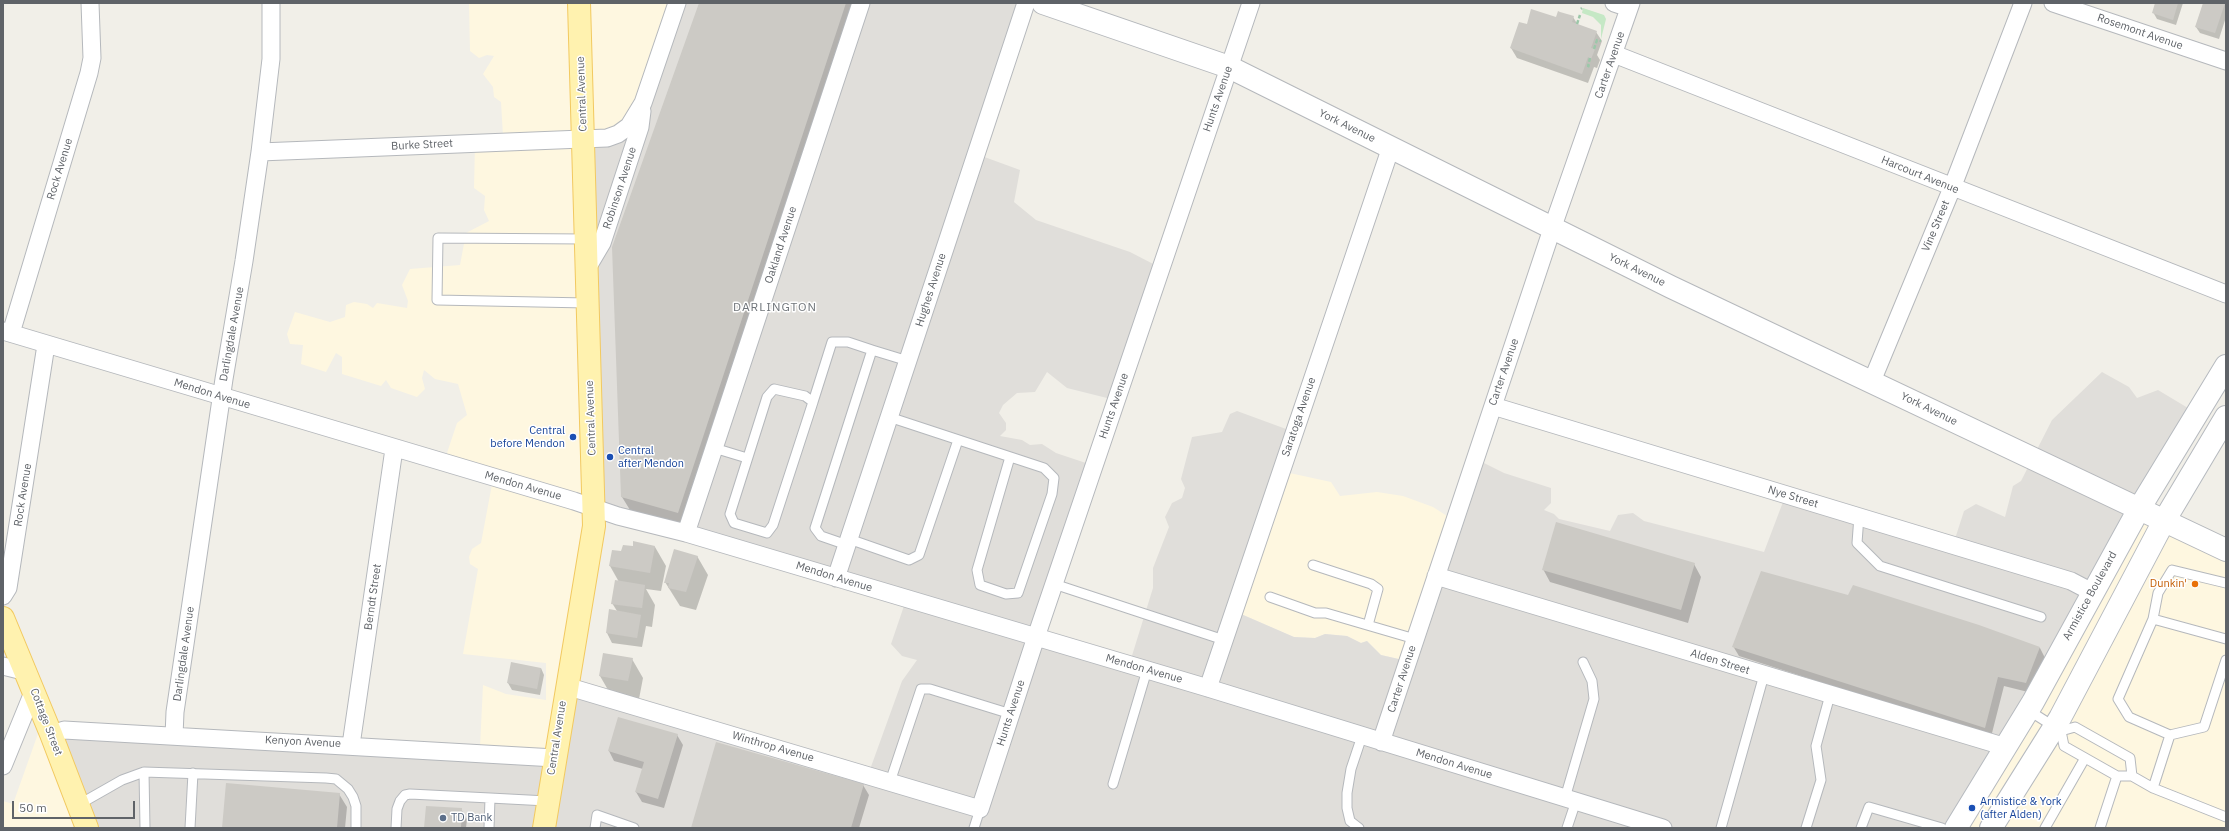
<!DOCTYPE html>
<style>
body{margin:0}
#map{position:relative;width:2229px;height:831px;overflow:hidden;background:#f1efe8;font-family:"IBM Plex Sans",sans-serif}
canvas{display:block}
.frame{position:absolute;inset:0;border:4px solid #5f6368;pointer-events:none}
.scale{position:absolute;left:12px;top:801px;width:123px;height:18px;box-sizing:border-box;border:2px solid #5f6368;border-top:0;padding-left:5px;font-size:12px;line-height:14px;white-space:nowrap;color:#5f6368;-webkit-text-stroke:3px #fff;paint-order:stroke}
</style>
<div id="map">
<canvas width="2229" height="831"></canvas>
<div class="frame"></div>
<div class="scale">50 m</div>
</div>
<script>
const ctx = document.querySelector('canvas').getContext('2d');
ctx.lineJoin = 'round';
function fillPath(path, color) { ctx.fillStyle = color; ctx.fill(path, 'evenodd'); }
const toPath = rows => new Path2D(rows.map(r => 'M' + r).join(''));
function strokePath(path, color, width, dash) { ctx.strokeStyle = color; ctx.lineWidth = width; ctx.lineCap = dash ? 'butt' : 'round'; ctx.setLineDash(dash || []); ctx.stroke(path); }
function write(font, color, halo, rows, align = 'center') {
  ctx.font = font + ' "IBM Plex Sans",sans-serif'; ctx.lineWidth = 3; ctx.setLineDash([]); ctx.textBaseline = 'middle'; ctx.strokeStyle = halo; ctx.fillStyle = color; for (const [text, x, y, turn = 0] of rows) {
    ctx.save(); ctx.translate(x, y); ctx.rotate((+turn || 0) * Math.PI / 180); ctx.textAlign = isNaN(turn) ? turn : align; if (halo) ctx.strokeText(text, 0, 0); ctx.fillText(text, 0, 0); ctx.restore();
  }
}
fillPath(toPath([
 [469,3,684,3,598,493,558,753,480,747,483,685,506,694,546,700,546,663,463,654,478,569,470,564,469,557,472,549,481,543,493,479,444,462,457,423,467,415,458,384,435,379,424,370,422,378,425,389,417,397,391,388,386,380,381,386,342,374,342,357,336,353,326,372,301,364,303,345,290,344,287,334,295,312,330,322,345,317,346,305,354,302,367,304,373,308,377,303,407,308,408,301,402,285,410,269,460,265,466,233,489,221,484,210,485,196,474,188,475,144,503,136,501,102,494,97,493,87,483,74,494,56,487,55,479,58,470,51],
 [1285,472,1331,482,1340,496,1377,492,1403,496,1433,507,1458,523,1412,662,1381,655,1367,641,1361,643,1347,636,1325,634,1315,638,1294,637,1241,614],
 [2143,510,2226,549,2226,828,1965,828],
 [45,714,96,828,3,828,3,801,13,804]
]), '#fef7e0');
fillPath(toPath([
 [684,3,1027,3,979,155,1020,170,1014,202,1036,220,1130,252,1161,268,1119,401,1067,388,1047,372,1035,392,1017,393,1003,405,999,413,1006,423,1006,430,1000,436,1022,440,1030,445,1042,444,1056,453,1095,466,1041,636,1130,662,1153,588,1153,568,1169,527,1165,517,1172,503,1182,498,1185,488,1181,479,1192,437,1222,432,1230,414,1237,411,1297,433,1241,614,1294,637,1315,638,1325,634,1347,636,1361,643,1367,641,1381,655,1412,662,1480,465,1484,463,1504,473,1551,488,1551,503,1544,510,1554,514,1559,519,1610,531,1618,515,1633,513,1644,521,1764,552,1786,494,1954,542,1964,511,1976,504,2005,517,2013,486,2021,481,2052,420,2102,372,2129,387,2137,398,2158,390,2198,414,1965,828,96,828,57,731,558,753,571,695,868,775,902,681,917,660,902,656,891,644,906,600,599,508,588,141,627,131]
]), '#e0deda');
fillPath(toPath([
 [1583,8,1604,15,1606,19,1601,39,1601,25,1593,17,1582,13]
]), '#c5e8c5');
fillPath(toPath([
 [700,3,858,3,685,526,630,510,622,497],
 [2156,3,2183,3,2176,25,2157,19,2153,12],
 [2204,3,2226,3,2226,17,2219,39,2200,33,2196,27],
 [1573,17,1578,25,1596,32,1602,41,1597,55,1600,60,1597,68,1594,67,1588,83,1517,58,1511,48,1527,25],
 [634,547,655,547,666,566,661,591,646,589,655,605,652,627,646,626,642,647,612,643,607,633,617,611,612,603,619,582,610,566,622,552],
 [697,556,708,575,696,610,680,606,665,582],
 [1694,564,1701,577,1688,623,1550,582,1543,569],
 [1733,646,2040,648,2045,658,2032,693,2004,686,1991,737,1739,656],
 [632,659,643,678,639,699,611,695,600,676],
 [541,668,544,675,540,695,512,690,508,683],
 [677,735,683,745,664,808,642,802,636,792,643,769,614,761,609,751],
 [863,785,869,795,859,828,692,828],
 [339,794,347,807,345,828,223,828],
 [461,809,467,819,466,828,425,828]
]), '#0003');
fillPath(toPath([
 [699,3,846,3,678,513,621,497,612,247],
 [2155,3,2178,3,2173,20,2152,13],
 [2203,3,2225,3,2215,33,2195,27],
 [1531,9,1556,17,1558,11,1560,12,1574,16,1572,22,1597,31,1591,48,1595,49,1591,59,1588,57,1582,74,1510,48,1519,22,1527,24],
 [1556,522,1695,563,1681,610,1542,570],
 [633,541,655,546,650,573,609,566,612,550,621,551,623,545,633,546],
 [674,549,698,556,686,592,668,588,669,583,664,583],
 [1761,571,1848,595,1853,585,1979,625,2040,647,2026,683,1998,677,1985,728,1732,647],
 [615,580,645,585,642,608,611,604],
 [609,609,641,615,637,638,606,633],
 [603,653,633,658,628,681,599,676],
 [511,662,541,668,537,689,507,683],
 [618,717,678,734,658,799,635,792,644,762,608,751],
 [716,742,864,784,851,828,691,828],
 [226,783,340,793,337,828,222,828],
 [426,806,462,808,461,828,424,828]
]), '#cccac5');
const service = toPath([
 [586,239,438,238,437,300,587,303],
 [872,350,908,361],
 [774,389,805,396,813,402,773,525,767,533,734,523,730,514,767,397,774,389],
 [813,402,832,342,848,342,872,350,815,528,821,536,847,545],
 [889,417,1044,468,1054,478,1052,494,1018,593,1006,594,980,585,977,570,1010,457],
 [714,448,747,458],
 [1859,516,1857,543,1880,566,2041,617],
 [849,539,909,560,919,555,958,440],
 [1313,565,1371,584,1378,589,1368,625],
 [2226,583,2172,570,2158,593,2153,619,2118,699,2129,717,2170,735,2204,727,2226,660],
 [1054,584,1224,640],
 [1270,597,1315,613,1326,613,1415,639],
 [2153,619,2226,639],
 [2028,710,2061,731,2075,727,2130,758,2132,776],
 [2061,731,2064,746,2117,776,2132,776,2153,788,2226,817],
 [144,772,145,828],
 [890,782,921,689,930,689,1011,714],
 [1113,784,1147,670],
 [2153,788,2170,735],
 [1565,798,1594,699,1592,681,1583,662],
 [78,805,122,780,144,772,326,778,336,779,348,789,353,797,356,806,356,828],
 [190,828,193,773],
 [396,828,397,809,400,801,405,795,410,794,490,798],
 [489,828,490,798,547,801],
 [595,828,597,815,634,828],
 [974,828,980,809],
 [1359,828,1350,821,1347,808,1347,793,1351,769,1362,736],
 [1567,828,1576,801],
 [1721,828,1764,675],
 [1806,828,1821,780,1816,746,1830,695],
 [1861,828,1869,807,1942,828],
 [2045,828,2085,758],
 [2100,828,2117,776]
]);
const minor = toPath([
 [1614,3,1629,8],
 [2053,3,2226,61],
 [1614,54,2226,294],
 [260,152,607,138,618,134,629,126,643,103,677,3],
 [586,270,602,243,640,127,642,111],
 [3,331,574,501,618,516,686,533,1208,688,1663,828],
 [11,333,89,73,92,58,90,3],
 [1872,381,1952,188,2023,3],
 [1493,406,2071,581,2092,592],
 [686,533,861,3],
 [1436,576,2006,747],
 [836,578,1026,3],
 [3,596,8,588,46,345],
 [3,666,27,672],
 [566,686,980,809,1036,637,1251,3],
 [1208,688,1391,147],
 [51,734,64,730,555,758],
 [174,736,175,712,224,379,244,261,260,152,271,59,271,3],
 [1381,742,1552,229,1631,3],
 [351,745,394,449],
 [3,766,34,690]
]);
const tertiary = toPath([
 [1043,3,1229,67,1671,287,2226,550]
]);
const secondary = toPath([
 [1956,828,2033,702,2139,509,2226,366],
 [1991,828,2060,718,2164,521,2226,417]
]);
const primary = toPath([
 [3,618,51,734,87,828],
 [544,828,594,526,579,3]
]);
strokePath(service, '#b5b8bc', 11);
strokePath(minor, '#b5b8bc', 19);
strokePath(tertiary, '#b5b8bc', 24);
strokePath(secondary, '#b6babf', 24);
strokePath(primary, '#f2c960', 24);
strokePath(toPath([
 [1581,9,1582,8],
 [1577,24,1580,15],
 [1594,49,1597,40,1601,41],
 [1590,58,1588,66,1591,67]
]), '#9cc7a9', 2.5, [4, 2]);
strokePath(service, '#fff', 9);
strokePath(minor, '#fff', 17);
strokePath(tertiary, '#fff', 22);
strokePath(secondary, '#fff', 22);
strokePath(primary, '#fff2af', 22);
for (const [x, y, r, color] of [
 [573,437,4,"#1a4fb4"],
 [610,457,4,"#1a4fb4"],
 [2195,584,4,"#e8710a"],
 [1972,808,4,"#1a4fb4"],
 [443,818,4,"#5c6f8a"]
]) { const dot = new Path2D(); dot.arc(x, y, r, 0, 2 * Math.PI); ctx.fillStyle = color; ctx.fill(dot); strokePath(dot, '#fff', 1.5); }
write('11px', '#5f6368', '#fff', [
 ["Rosemont Avenue",2140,32,19],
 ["Carter Avenue",1610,65,-71],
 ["Central Avenue",582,94,-92],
 ["Hunts Avenue",1218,99,-71],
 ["York Avenue",1347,126,26],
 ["Burke Street",422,145,-3],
 ["Rock Avenue",60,169,-73],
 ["Harcourt Avenue",1920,175,22],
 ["Robinson Avenue",620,188,-72],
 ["Vine Street",1936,226,-67],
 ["Oakland Avenue",781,245,-72],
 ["York Avenue",1637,270,26],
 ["Hughes Avenue",931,290,-72],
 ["Darlingdale Avenue",232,334,-80],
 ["Carter Avenue",1504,372,-71],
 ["Mendon Avenue",212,394,17],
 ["Hunts Avenue",1114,406,-71],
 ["York Avenue",1929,409,26],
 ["Saratoga Avenue",1299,417,-71],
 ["Central Avenue",591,418,-92],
 ["Mendon Avenue",523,486,16],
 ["Rock Avenue",23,495,-81],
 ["Nye Street",1793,497,17],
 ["Mendon Avenue",834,577,17],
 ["Armistice Boulevard",2090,596,-61],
 ["Berndt Street",373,597,-82],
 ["Darlingdale Avenue",184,654,-82],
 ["Alden Street",1720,662,17],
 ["Mendon Avenue",1144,669,16],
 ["Carter Avenue",1402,679,-72],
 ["Hunts Avenue",1011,713,-72],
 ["Cottage Street",46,722,69],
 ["Central Avenue",557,738,-81],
 ["Kenyon Avenue",303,742,3],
 ["Winthrop Avenue",773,747,16],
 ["Mendon Avenue",1454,764,17]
]);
write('11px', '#164399', '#fff', [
 ["Central",565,431,"right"],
 ["before Mendon",565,444,"right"],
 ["Central",618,451],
 ["after Mendon",618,464],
 ["Armistice & York",1980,802],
 ["(after Alden)",1980,815]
], 'left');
write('11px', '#c56008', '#fff', [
 ["Dunkin'",2187,584]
], 'right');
write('11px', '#4e5e75', '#fff', [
 ["TD Bank",451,818]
], 'left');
ctx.letterSpacing = '1px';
write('12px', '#70757a', '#fff', [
 ["DARLINGTON",775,308]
]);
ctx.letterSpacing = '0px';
</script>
